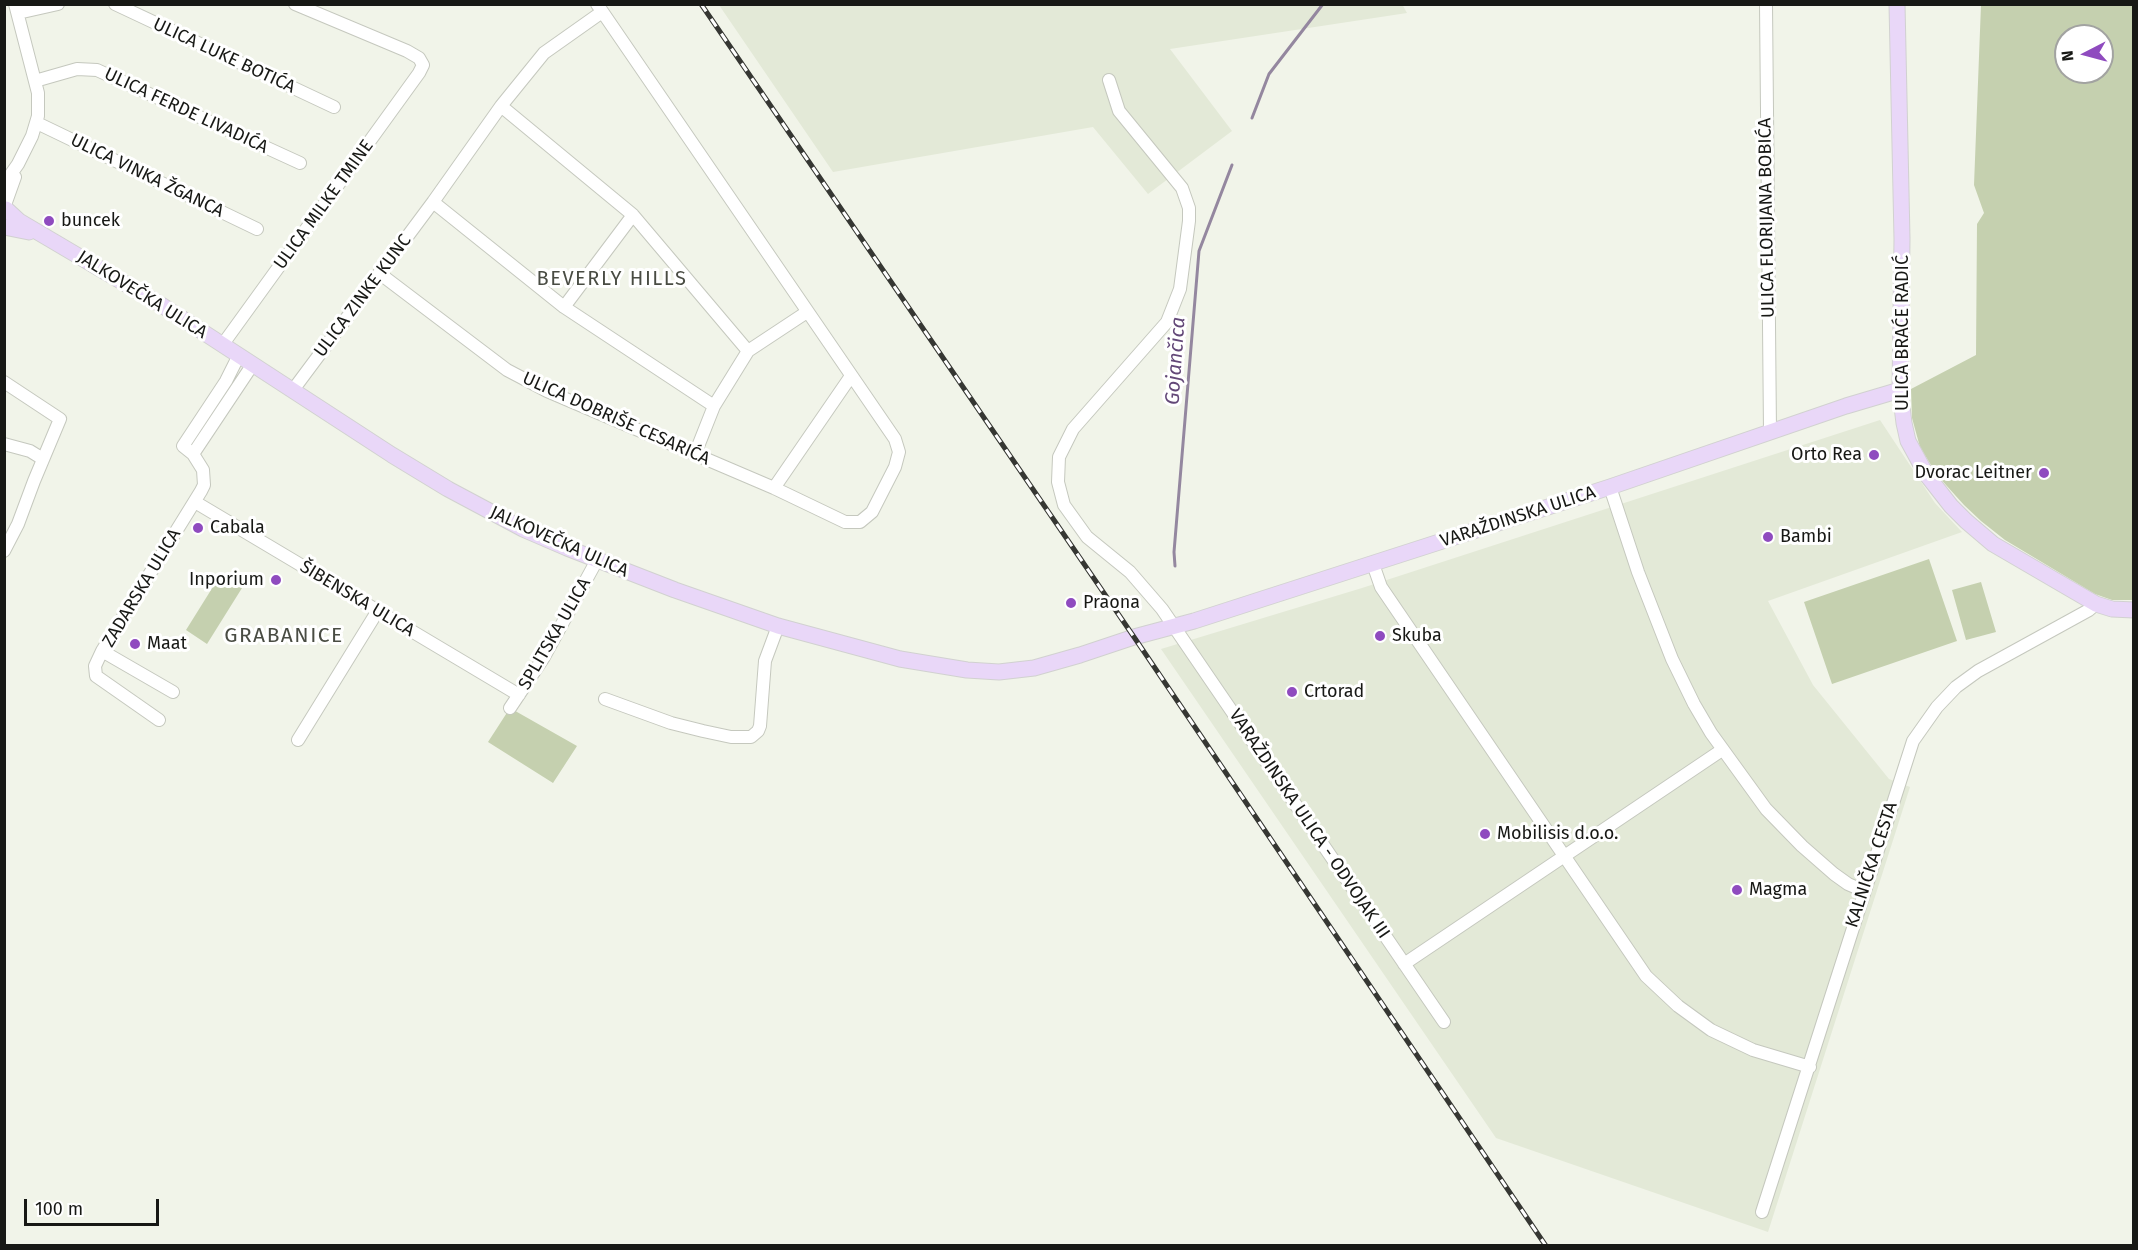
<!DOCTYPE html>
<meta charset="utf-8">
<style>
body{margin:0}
#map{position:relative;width:2138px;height:1250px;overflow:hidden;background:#f1f4e9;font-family:"Fira Sans",sans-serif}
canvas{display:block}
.frame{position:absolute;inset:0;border:6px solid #171815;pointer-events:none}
.north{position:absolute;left:2054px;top:24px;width:60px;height:60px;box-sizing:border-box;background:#fff;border:2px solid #a2a3a1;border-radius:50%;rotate:264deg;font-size:16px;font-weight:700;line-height:24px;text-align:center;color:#171815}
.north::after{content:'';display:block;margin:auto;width:21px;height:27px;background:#8f4bbf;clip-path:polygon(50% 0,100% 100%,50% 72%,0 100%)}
.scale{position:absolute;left:24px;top:1199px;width:135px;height:27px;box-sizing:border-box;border:3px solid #171815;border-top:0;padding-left:8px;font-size:18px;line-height:21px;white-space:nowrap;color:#171815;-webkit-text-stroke:4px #fff;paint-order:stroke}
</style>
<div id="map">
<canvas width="2138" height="1250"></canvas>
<div class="frame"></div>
<div class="north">N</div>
<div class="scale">100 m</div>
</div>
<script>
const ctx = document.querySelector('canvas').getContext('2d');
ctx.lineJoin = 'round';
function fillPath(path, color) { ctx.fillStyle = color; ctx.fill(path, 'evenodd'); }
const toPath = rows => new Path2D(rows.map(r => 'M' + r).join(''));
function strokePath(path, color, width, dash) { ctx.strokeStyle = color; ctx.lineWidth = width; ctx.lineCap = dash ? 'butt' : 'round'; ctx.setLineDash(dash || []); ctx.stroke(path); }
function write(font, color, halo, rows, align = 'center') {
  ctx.font = font + ' "Fira Sans",sans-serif'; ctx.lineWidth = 6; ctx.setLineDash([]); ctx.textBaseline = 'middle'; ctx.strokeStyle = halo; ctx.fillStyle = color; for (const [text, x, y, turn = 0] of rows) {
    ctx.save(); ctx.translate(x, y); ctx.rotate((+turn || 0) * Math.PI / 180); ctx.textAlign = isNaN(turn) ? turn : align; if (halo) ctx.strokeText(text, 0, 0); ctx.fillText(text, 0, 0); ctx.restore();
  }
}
fillPath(toPath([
 [1402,4,1407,13,1170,49,1232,131,1148,194,1093,127,833,172,719,5],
 [1880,420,1935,503,1962,532,1768,601,1813,685,1889,779,1910,787,1768,1232,1496,1138,1161,649,1362,588]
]), '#e3e9d7');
fillPath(toPath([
 [1981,5,2133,5,2133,600,2112,600,2095,594,2005,540,1981,521,1964,505,1937,475,1920,447,1912,418,1911,389,1976,355,1977,224,1984,213,1974,185],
 [2066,36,2102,36,2102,72,2066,72],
 [1929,559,1957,641,1832,684,1804,602],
 [221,574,242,588,207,644,186,630],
 [1981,582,1996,632,1966,640,1952,590],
 [510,708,577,746,553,783,488,742]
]), '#c5d0af');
strokePath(toPath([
 [1252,118,1269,74,1323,4],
 [1175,566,1174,552,1199,251,1232,165]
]), '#94879f', 3);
const minor = toPath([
 [115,4,334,107],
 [1766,4,1770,431],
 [18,13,58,4],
 [1109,80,1119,111,1182,188,1189,208,1189,221,1180,289,1167,322,1073,429,1059,457,1058,482,1064,505,1087,537,1130,572,1162,609,1444,1022],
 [35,81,77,69,97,70,300,163],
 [501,106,633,215,748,351],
 [37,123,257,229],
 [4,184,18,164,32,136,38,116,38,93,15,4],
 [433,202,564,307,714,406],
 [5,205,15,177],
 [379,273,507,370,547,391,774,488,845,522,860,522,872,512,895,467,899,452,895,439,597,4],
 [564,307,633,215],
 [223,344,419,73,423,65,419,58,407,51,295,4],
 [4,382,60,419,34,481,18,524,4,551],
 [293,390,433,202,501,106,544,53,602,12],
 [4,444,30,451,43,459],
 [193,454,253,364],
 [695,454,714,406,748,351,807,312],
 [1610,487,1638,572,1672,659,1694,704,1711,733,1766,809,1802,846,1834,874,1848,884,1864,891],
 [774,488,851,376],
 [195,502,519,695],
 [1373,564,1381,587,1646,976,1678,1006,1711,1030,1753,1050,1810,1067],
 [102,651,95,666,96,676,159,720],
 [173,692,102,651,201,491,204,485,203,470,193,454,183,446,226,381,239,355],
 [605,699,671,723,703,731,731,737,751,737,758,731,760,726,765,661,778,626],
 [510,708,544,657,597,560],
 [298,740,377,612],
 [1404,964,1722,750],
 [1762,1212,1913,741,1937,707,1956,687,1978,671,2089,610,2096,604]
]);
const major = toPath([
 [1897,4,1902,239,1900,390,1904,423,1908,441,1926,474,1951,506,1966,521,1993,544,2096,604,2112,609,2134,610],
 [6,209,19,221,163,306,392,455,448,489,523,529,567,548,675,590,778,626,900,659,967,670,999,672,1034,668,1080,655,1134,637,1194,621,1610,487,1846,406,1900,390],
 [4,227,29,232]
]);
strokePath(minor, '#c5c8be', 14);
strokePath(major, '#d1d1d0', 17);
strokePath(minor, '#fff', 12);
strokePath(major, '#e9d7f8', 15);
const rail = toPath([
 [701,4,1134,637,1546,1246]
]);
strokePath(rail, '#363733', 5);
strokePath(rail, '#fff', 3, [9]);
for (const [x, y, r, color] of [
 [49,221,6,"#8f4bbf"],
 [1874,455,6,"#8f4bbf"],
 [2044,473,6,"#8f4bbf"],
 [198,528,6,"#8f4bbf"],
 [1768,537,6,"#8f4bbf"],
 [276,580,6,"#8f4bbf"],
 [1071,603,6,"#8f4bbf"],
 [1380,636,6,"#8f4bbf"],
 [135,644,6,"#8f4bbf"],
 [1292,692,6,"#8f4bbf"],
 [1485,834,6,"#8f4bbf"],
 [1737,890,6,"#8f4bbf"]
]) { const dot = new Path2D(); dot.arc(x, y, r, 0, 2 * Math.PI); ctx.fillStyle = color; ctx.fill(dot); strokePath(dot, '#fff', 2); }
write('18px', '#171815', '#fff', [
 ["ULICA LUKE BOTIĆA",224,56,25],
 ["ULICA FERDE LIVADIĆA",186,111,25],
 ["ULICA VINKA ŽGANCA",147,176,26],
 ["ULICA MILKE TMINE",324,205,-54],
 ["ULICA FLORIJANA BOBIĆA",1767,218,-91],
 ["JALKOVEČKA ULICA",142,295,32],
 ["ULICA ZINKE KUNC",363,296,-53],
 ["ULICA BRAĆE RADIĆ",1903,333,-90],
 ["ULICA DOBRIŠE CESARIĆA",616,419,24],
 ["VARAŽDINSKA ULICA",1518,517,-18],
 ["JALKOVEČKA ULICA",559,542,24],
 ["ZADARSKA ULICA",142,588,-59],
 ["ŠIBENSKA ULICA",357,599,31],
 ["SPLITSKA ULICA",555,634,-60],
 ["VARAŽDINSKA ULICA - ODVOJAK III",1309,824,56],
 ["KALNIČKA CESTA",1872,865,-72]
]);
write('18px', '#171815', '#fff', [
 ["buncek",61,221],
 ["Orto Rea",1862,455,"right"],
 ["Dvorac Leitner",2032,473,"right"],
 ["Cabala",210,528],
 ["Bambi",1780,537],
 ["Inporium",264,580,"right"],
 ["Praona",1083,603],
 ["Skuba",1392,636],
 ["Maat",147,644],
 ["Crtorad",1304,692],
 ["Mobilisis d.o.o.",1497,834],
 ["Magma",1749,890]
], 'left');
ctx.letterSpacing = '1.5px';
write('20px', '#494c43', '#fff', [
 ["BEVERLY HILLS",612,279]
]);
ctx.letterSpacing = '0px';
write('italic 20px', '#634878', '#fff', [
 ["Gojančica",1176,361,-86]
]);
ctx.letterSpacing = '1.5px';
write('21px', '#494c43', '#fff', [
 ["GRABANICE",284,636]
]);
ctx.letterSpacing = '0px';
</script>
